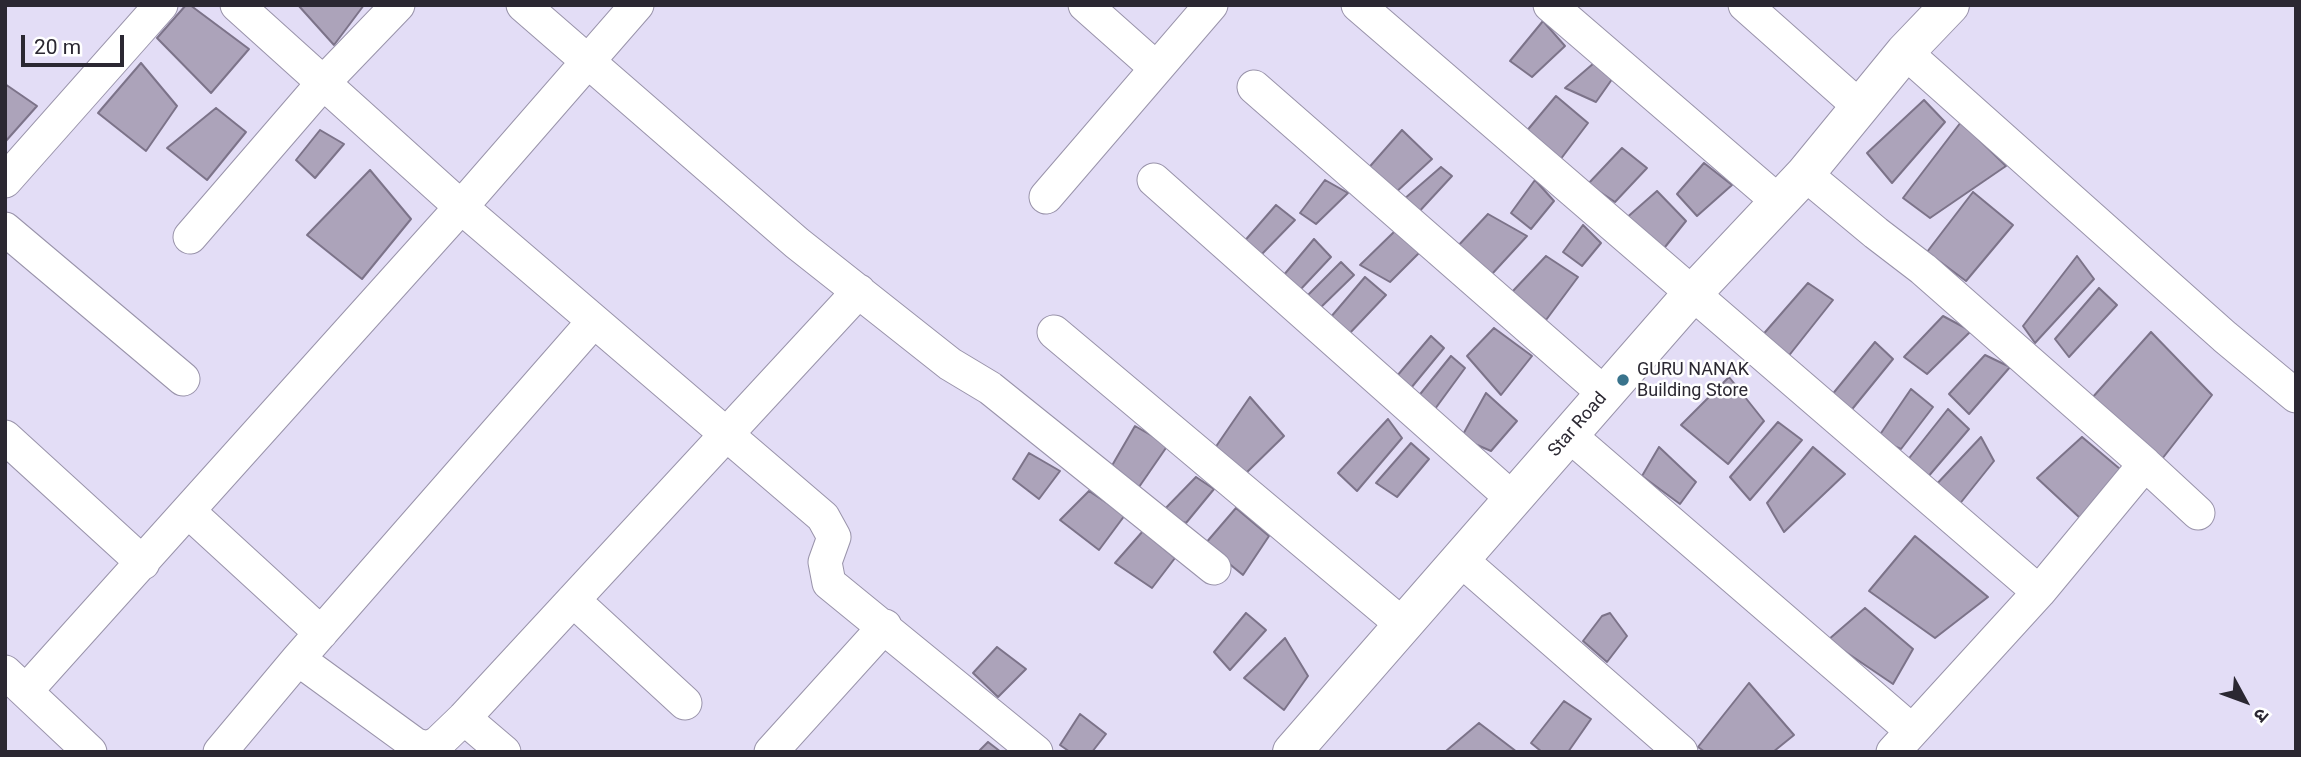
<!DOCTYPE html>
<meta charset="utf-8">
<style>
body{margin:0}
#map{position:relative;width:2301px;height:757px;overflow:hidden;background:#e3ddf6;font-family:Roboto,"Noto Sans Devanagari",sans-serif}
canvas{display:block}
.frame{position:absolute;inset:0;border:7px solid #2b2832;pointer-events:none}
.north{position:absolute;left:2210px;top:666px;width:70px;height:70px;-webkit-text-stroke:5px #fff;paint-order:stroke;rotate:131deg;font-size:19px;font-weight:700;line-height:28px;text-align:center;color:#2b2832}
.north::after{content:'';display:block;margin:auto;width:24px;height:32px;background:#2b2832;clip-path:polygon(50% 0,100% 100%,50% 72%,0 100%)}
.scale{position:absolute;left:21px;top:35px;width:103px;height:32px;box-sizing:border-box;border:4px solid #2b2832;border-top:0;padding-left:9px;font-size:21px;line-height:24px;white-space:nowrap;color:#2b2832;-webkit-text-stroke:5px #fff;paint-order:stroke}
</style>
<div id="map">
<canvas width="2301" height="757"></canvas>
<div class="frame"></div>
<div class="north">उ</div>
<div class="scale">20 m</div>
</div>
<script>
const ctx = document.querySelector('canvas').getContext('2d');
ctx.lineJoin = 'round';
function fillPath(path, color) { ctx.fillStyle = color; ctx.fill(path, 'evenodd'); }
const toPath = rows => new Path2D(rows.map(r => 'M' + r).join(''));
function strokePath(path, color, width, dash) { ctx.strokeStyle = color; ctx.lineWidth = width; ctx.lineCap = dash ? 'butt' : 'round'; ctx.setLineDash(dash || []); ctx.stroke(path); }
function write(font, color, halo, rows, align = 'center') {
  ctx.font = font + ' Roboto,sans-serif'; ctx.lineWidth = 5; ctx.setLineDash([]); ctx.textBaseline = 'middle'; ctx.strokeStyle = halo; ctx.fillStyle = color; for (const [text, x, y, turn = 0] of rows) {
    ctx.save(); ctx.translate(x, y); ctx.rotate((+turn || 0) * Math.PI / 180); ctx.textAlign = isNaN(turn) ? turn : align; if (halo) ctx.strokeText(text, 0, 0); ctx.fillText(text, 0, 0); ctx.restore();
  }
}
const building = toPath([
 [186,5,190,5,249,49,211,93,157,38,186,5],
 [298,5,364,5,334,45,298,5],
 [1543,21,1565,46,1532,77,1510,61,1543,21],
 [141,63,177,106,146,151,98,113,141,63],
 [1594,63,1615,75,1596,102,1565,88,1594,63],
 [5,84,37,106,5,142,5,84],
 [1556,96,1588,123,1560,160,1525,133,1556,96],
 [1924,100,1945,122,1892,183,1867,153,1924,100],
 [216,108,246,132,207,180,167,148,216,108],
 [1961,122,2006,166,1930,218,1903,198,1961,122],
 [320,130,344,144,315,178,296,160,320,130],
 [1402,130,1432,159,1394,194,1365,172,1402,130],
 [1622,148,1647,168,1615,202,1588,184,1622,148],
 [1704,163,1732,185,1697,216,1677,194,1704,163],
 [1441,167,1452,176,1416,215,1403,200,1441,167],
 [370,170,411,219,362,279,307,235,370,170],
 [1325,180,1348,193,1316,224,1300,213,1325,180],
 [1535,180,1554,201,1531,229,1511,213,1535,180],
 [1657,191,1686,221,1661,252,1624,220,1657,191],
 [1973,192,2013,225,1966,281,1927,252,1973,192],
 [1276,205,1295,220,1261,255,1242,244,1276,205],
 [1488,214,1527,236,1492,274,1456,248,1488,214],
 [1583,225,1601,243,1582,266,1563,252,1583,225],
 [1396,230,1420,252,1390,282,1360,265,1396,230],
 [1314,239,1331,257,1300,290,1283,276,1314,239],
 [1546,256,1578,277,1546,320,1512,292,1546,256],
 [2077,256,2094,279,2035,343,2023,326,2077,256],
 [1341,262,1354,275,1316,312,1304,299,1341,262],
 [1365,277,1386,295,1348,335,1330,318,1365,277],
 [1808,283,1833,300,1787,358,1760,338,1808,283],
 [2099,288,2117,305,2069,357,2055,339,2099,288],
 [1943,316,1971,331,1927,374,1904,357,1943,316],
 [1494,328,1532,356,1501,395,1467,356,1494,328],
 [2151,332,2212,395,2162,459,2092,398,2151,332],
 [1431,336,1444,348,1411,388,1397,376,1431,336],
 [1875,342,1893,359,1849,413,1827,401,1875,342],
 [1985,355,2010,367,1969,414,1949,394,1985,355],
 [1451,356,1465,368,1435,409,1417,398,1451,356],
 [1729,377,1764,421,1728,464,1681,425,1729,377],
 [1911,389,1933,407,1901,449,1877,439,1911,389],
 [1486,393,1517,421,1491,451,1461,438,1486,393],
 [1250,397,1284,436,1243,476,1215,448,1250,397],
 [1948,409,1969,429,1927,478,1906,462,1948,409],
 [1388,419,1402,438,1357,491,1338,473,1388,419],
 [1778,422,1802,440,1750,500,1730,477,1778,422],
 [1135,426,1168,445,1139,487,1110,469,1135,426],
 [1981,437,1994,461,1958,506,1933,488,1981,437],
 [2082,437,2120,469,2080,518,2037,478,2082,437],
 [1411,443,1429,459,1397,497,1376,483,1411,443],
 [1659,447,1696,482,1680,504,1642,476,1659,447],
 [1813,447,1845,474,1784,532,1767,503,1813,447],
 [1029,453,1060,471,1039,499,1013,479,1029,453],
 [1196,477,1214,489,1186,523,1160,514,1196,477],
 [1089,491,1125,515,1099,550,1060,520,1089,491],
 [1236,508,1269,536,1243,575,1205,544,1236,508],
 [1143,531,1175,558,1152,588,1115,563,1143,531],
 [1915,536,1988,597,1935,638,1869,591,1915,536],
 [1865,608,1913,649,1893,684,1828,640,1865,608],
 [1246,613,1266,630,1230,670,1214,652,1246,613],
 [1610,613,1627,636,1607,662,1583,641,1602,616,1610,613],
 [1285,638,1308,676,1284,710,1244,678,1285,638],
 [997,647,1026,669,998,697,973,673,997,647],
 [1749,683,1794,735,1773,752,1705,752,1698,747,1749,683],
 [1564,701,1591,719,1568,752,1542,752,1531,743,1564,701],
 [1080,714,1106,734,1092,752,1070,752,1060,745,1080,714],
 [1479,723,1517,752,1446,751,1479,723],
 [988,742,1001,752,978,752,988,742]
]);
fillPath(building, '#aca3ba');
strokePath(building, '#7c7389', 2);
const minor = toPath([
 [237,5,461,207,823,517,834,537,825,562,829,583,1036,752],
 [523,5,797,243,950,364,990,388,1214,568],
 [1085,5,1156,68],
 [1358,5,2039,592],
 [1550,5,1779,202],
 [1745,5,1860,107],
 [1905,52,2225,337,2296,396],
 [1254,87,1605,394],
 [1805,174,1876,233,1923,269,2145,464,2039,592,1893,752],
 [1154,180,1513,499],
 [5,181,161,5],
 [1046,197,1211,5],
 [5,229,183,379],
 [190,237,323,83,398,5],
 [1054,332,1403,625],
 [1569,435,1911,730],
 [5,437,143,563],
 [2145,464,2198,513],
 [189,512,321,633],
 [1460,559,1681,752],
 [573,600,685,703],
 [298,659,416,745,428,748,438,743,464,718,859,291],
 [5,672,90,752],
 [26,691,461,207,637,5],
 [464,718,504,752],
 [220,752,298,659,593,322],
 [771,752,885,626]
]);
const tertiary = toPath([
 [1292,752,1692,294,1805,174,1905,52,1950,5]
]);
strokePath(minor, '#9993aa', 35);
strokePath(tertiary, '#9993aa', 40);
strokePath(minor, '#fff', 33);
strokePath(tertiary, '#fff', 38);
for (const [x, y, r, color] of [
 [1623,380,7,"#39738c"]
]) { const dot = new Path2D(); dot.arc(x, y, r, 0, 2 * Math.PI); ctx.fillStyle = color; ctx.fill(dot); strokePath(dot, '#fff', 2.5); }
write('18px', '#2b2832', '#fff', [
 ["GURU NANAK",1637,370],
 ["Building Store",1637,391]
], 'left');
write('18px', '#2b2832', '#fff', [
 ["Star Road",1578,425,-49]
]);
</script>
